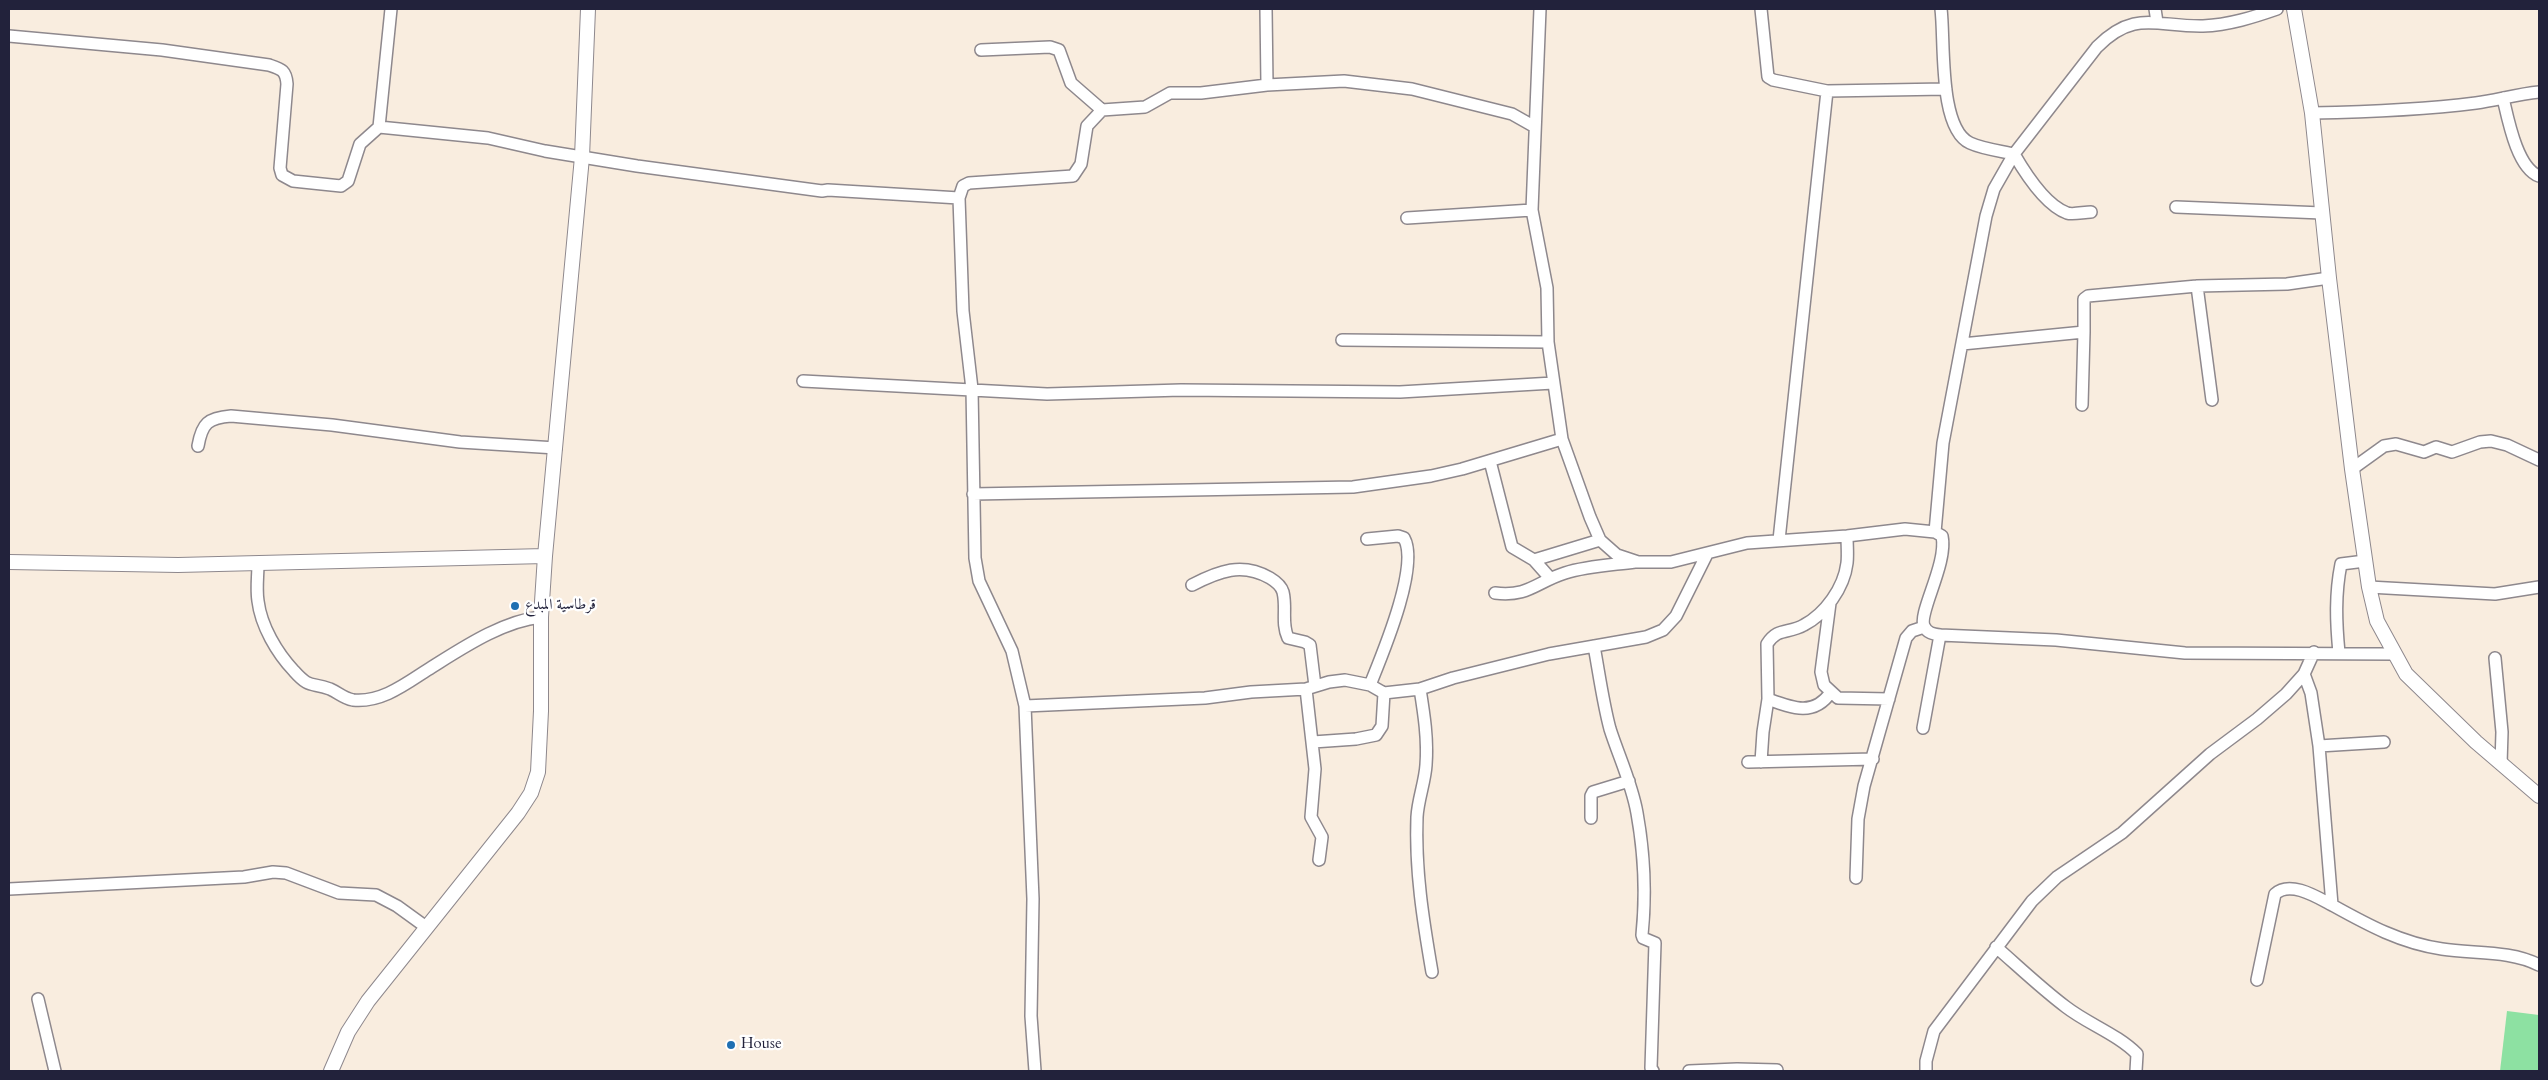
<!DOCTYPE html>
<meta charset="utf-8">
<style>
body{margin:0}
#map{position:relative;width:2548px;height:1080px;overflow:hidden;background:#f9eddf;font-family:Cardo,serif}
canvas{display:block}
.frame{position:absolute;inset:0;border:10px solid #22223b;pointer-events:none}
</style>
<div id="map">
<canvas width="2548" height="1080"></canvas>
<div class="frame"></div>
</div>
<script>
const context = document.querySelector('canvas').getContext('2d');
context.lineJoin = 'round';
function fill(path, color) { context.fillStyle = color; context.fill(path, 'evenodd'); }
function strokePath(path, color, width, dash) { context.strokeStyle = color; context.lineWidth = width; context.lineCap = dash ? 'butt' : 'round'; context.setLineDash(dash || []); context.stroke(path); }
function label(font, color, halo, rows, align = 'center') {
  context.font = font + ' Cardo,Amiri,serif'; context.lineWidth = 4.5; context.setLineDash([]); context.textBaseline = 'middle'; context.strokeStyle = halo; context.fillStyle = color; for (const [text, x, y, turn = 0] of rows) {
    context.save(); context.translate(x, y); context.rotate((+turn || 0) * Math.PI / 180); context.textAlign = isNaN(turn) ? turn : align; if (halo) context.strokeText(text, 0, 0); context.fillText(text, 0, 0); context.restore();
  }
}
fill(new Path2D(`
 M2507,1011L2539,1015V1071H2500Z`), '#8de1a2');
const minor = new Path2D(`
 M1266,9L1267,85
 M1540,9L1532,210L1547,288L1548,342L1562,439L1590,517L1600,540L1617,555L1638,562H1671L1747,543L1847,536L1905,529L1935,532L1942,536C1948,563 1918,613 1924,626C1927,633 1933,634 1940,635L2056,640L2185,653L2395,654
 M1761,9L1768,77L1773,80L1827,91L1946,89
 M1941,9C1945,40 1938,128 1970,143C1983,149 2001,151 2014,154L2097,47C2135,9 2156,27 2203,26C2229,25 2254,17 2277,9
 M2155,9L2157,22
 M9,36L162,50L269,65C281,69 286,70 287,84L280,168L282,175L293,181L341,186L348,181L360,144L379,127L488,138L545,151L637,166L822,191L828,190L959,198L963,186L969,183L1073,176L1081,164L1087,126L1102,110L1145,107L1170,93H1201L1267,85L1344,81L1412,89L1512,114L1535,127
 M981,50L1050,47L1059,50L1071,83L1102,110
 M2503,98C2508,119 2517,168 2539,176
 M2312,113C2367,112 2421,110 2476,103C2497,100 2518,94 2539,92
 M379,127L391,9
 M2014,154C2025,173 2045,205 2067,213C2073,215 2084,212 2091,212
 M959,198L963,311L972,389L975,558L979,581L1012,651L1025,706L1033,899L1031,1016L1035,1071
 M2176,207L2322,213
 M1407,218L1532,210
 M2197,286L2212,400
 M1342,340L1548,342
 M1962,344L2084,332V299L2088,296L2197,286L2287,284L2329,278
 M803,381L1047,394L1181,390L1400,392L1553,383
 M2082,405L2084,332
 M198,446C202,423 208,418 231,416L332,425L460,442L556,448
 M1490,461L1512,547L1534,560L1600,540
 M2352,469L2384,446L2396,444L2424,452L2436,447L2452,452L2480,442L2491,441L2507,445L2539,460
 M973,494L1353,487L1431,476L1462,469L1562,439
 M1935,532L1943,443L1986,216L1994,189L2014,154
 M1367,539L1398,536L1404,538C1420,566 1382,655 1370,685
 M1779,540L1827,91
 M1534,560L1550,578
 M258,563C258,576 256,589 258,601C261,626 277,653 294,671C310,689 311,682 330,689C339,693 343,698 353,700C383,703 408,682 432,667C464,647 503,621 541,617
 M1192,585C1219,571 1242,562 1270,578C1275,581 1281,585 1283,592C1287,608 1281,623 1288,638L1305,642L1310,645L1315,686
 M2369,587L2495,594L2539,587
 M1495,593C1529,597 1536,582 1565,573C1587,566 1612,565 1635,562
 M1830,603L1821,672L1824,685L1838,698L1889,699
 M1594,646C1599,673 1603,703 1610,729C1619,757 1632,784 1637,813C1644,852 1646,896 1642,935L1643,938L1655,943L1651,1068L1653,1071
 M2339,653C2336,622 2335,594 2341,564L2365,561
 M2495,658L2502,732L2501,764
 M2304,674L2311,693L2319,746L2332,905C2368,925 2401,943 2442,949C2473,954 2510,950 2539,965
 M1306,689L1315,769L1311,817L1322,837L1319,860
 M1420,689C1424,714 1428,739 1426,765C1425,782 1418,799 1417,817C1415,870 1423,920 1432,972
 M1768,699C1792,708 1814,717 1831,692
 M1025,706L1205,698L1251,692L1306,689L1329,682L1345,680L1370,685L1384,693L1420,689L1453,678L1549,654L1646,637L1663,630L1676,616L1707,554
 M1923,728L1940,635
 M1313,742L1356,739L1376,735L1382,726L1384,693
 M2319,746L2384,742
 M1748,762L1873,759
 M1761,762L1763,732L1768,699L1767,644C1778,627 1788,634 1804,625C1825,614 1844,588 1847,563C1848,555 1847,545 1847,536
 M1591,818V796L1593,792L1629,781
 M1856,878L1858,819L1864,786L1906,638L1912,631L1924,627
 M9,889L244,877L273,872L286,873L339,893L376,895L397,906L426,927
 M1996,947C2019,967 2042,989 2066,1007C2088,1024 2117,1034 2137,1054L2136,1071
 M2257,980L2275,894C2290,880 2317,897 2332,905
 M38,999L55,1071
 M1689,1071L1737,1069L1777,1070
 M1926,1071V1061L1934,1031L2032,901L2057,877L2122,833L2210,754L2257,719L2286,694L2304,674L2314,652`);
const tertiary = new Path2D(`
 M2294,9L2312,113L2329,278L2352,469L2369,587L2377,621L2406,674L2476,742L2539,796
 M9,562L178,565L545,556
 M331,1071L348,1032L368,1001L518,813L531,793L538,772L541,711V617L545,556L582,157L588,9`);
strokePath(minor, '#8e888d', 14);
strokePath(tertiary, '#8e888d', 16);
strokePath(minor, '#fff', 11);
strokePath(tertiary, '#fff', 14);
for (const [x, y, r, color] of [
 [515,606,5,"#1f6fb2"],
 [731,1045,5,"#1f6fb2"]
]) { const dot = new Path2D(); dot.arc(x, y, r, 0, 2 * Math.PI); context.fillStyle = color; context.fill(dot); strokePath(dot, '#fff', 2); }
label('15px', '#22223b', '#fff', [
 ["قرطاسية المبدع",525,606],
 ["House",741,1045]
], 'left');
</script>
